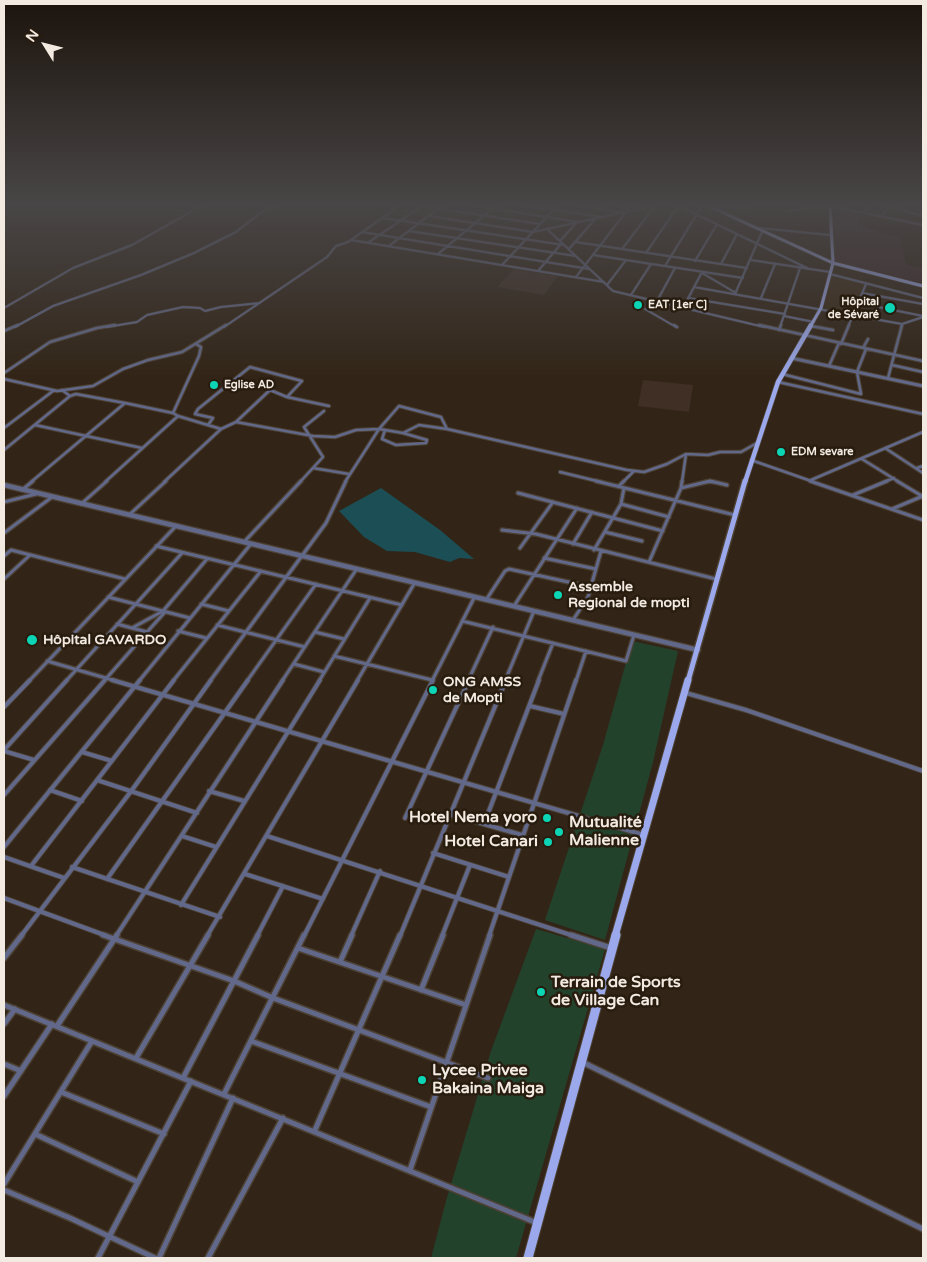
<!DOCTYPE html>
<meta charset="utf-8">
<style>
body{margin:0}
#map{position:relative;width:927px;height:1262px;overflow:hidden;background:#322517;font-family:"Varela Round",sans-serif}
canvas{display:block}
.frame{position:absolute;inset:0;border:5px solid #f3eae1;pointer-events:none}
.north{position:absolute;left:20px;top:20px;width:50px;height:50px;-webkit-text-stroke:4px #281c0e;paint-order:stroke;rotate:306deg;font-size:14px;font-weight:700;line-height:20px;text-align:center;color:#f3eae1}
.north::after{content:'';display:block;margin:auto;width:18px;height:22px;background:#f3eae1;clip-path:polygon(50% 0,100% 100%,50% 72%,0 100%)}
</style>
<div id="map">
<canvas width="927" height="1262"></canvas>
<div class="frame"></div>
<div class="north">N</div>
</div>
<script>
const context = document.querySelector('canvas').getContext('2d');
context.lineJoin = 'round';
function fill(path, color) { context.fillStyle = color; context.fill(path, 'evenodd'); }
function strokePath(path, color, width, dash) { context.strokeStyle = color; context.lineWidth = width; context.lineCap = dash ? 'butt' : 'round'; context.setLineDash(dash || []); context.stroke(path); }
function label(font, color, halo, rows, align = 'center') {
  context.font = font + ' "Varela Round",sans-serif'; context.lineWidth = 5; context.setLineDash([]); context.textBaseline = 'middle'; context.strokeStyle = halo; context.fillStyle = color; for (const [text, x, y, turn = 0] of rows) {
    context.save(); context.translate(x, y); context.rotate((+turn || 0) * Math.PI / 180); context.textAlign = isNaN(turn) ? turn : align; if (halo) context.strokeText(text, 0, 0); context.fillText(text, 0, 0); context.restore();
  }
}
fill(new Path2D(`
 M831,276L865,283L853,314L824,308Z`), '#3a2915');
fill(new Path2D(`
 M514,269L550,275L558,276L544,295L497,287Z
 M643,380L693,385L689,412L638,406Z`), '#3f2f25');
fill(new Path2D(`
 M833,208L858,213L860,226L900,238L906,264L923,268V283L835,262Z`), '#3d292b');
fill(new Path2D(`
 M632,641L678,651L653,762L605,940L545,920L603,745Z
 M536,929L605,949L516,1258H431L446,1201L491,1051Z`), '#23422c');
fill(new Path2D(`
 M381,488L440,530L474,559L459,558L450,562L415,552L387,551L364,537L339,511Z`), '#1b4f55');
const minorFar4 = new Path2D(`
 M407,204L540,224
 M464,204L578,222
 M518,204L601,217
 M571,204L625,213L576,277
 M615,204L630,211
 M675,204L809,269
 M881,204L923,216
 M706,205L743,208L747,207L748,204
 M786,211L830,206L923,225
 M864,212L872,204
 M429,216L533,232L662,204
 M881,216L893,204
 M383,218L564,245
 M759,228L830,235
 M547,229L613,291L764,327
 M409,231L576,256
 M362,232L589,269
 M351,240L604,282
 M560,241L576,223
 M369,242L425,204
 M576,242L747,268
 M389,246L444,204
 M569,249L595,219
 M622,249L655,206
 M646,253L678,206
 M438,254L498,204
 M593,255L743,278
 M751,260L830,272
 M695,261L717,224
 M721,264L737,234
 M502,265L559,204
 M665,266L703,204
 M538,271L560,245
 M702,273L736,293
 M830,274L923,298
 M607,285L626,260
 M694,287L902,324
 M862,293L923,304
 M735,294L762,232
 M631,295L651,264
 M688,298L785,314
 M761,298L775,264
 M657,301L675,268
 M858,303L923,316
 M4,308L73,268L132,245L205,204
 M683,308L702,272
 M645,309L676,327
 M784,316L814,322
 M811,326L814,327
 M15,327L53,306L141,275L194,253L236,232L263,211L279,204
 M107,327L137,322L147,315L183,307L200,308L205,311L221,307L260,303
 M224,327L327,257L336,246L348,242L402,204
 M780,327L800,268
 M848,327L866,284
 M901,327L902,324L923,317`);
const minorFar3 = new Path2D(`
 M674,325L677,327
 M759,325L923,361
 M811,326L833,330
 M779,330L781,325
 M4,331L18,325
 M841,344L849,325
 M863,348L868,339
 M892,365L923,372
 M829,366L839,343
 M4,373L50,342L97,328L115,325
 M782,374L861,394
 M888,378L902,325
 M4,379L57,391L93,386L123,369L148,360L182,352L226,325
 M778,382L923,414
 M861,394L857,372L866,349
 M70,396L76,394L125,403
 M173,413L199,356L201,347L196,344
 M237,421L270,390L287,397
 M35,425L142,448
 M208,425L213,418L195,414L198,409L250,367L302,381L287,397L329,406
 M4,428L53,391
 M221,429L236,422L313,436L335,437L356,430L379,429L403,433L419,425L447,429
 M385,430L382,439L396,445L426,443L427,440L403,433
 M885,448L923,473
 M4,450L70,396L62,390
 M862,459L899,482
 M751,460L814,482
 M313,468L349,474
 M917,468L923,466
 M560,472L601,482
 M811,480L923,432
 M31,482L125,403L173,413L178,416
 M105,482L178,416L221,429L164,482
 M300,482L323,457L304,427L324,411
 M345,482L379,429L399,406L441,417L447,429L627,470L644,472L667,464L686,454L708,455L720,452H741L757,443
 M623,482L634,471
 M682,482L686,454
 M706,482H714
 M884,482L894,478`);
const minorFar2 = new Path2D(`
 M596,481L735,515
 M810,481L923,520
 M897,481L922,496
 M619,486L624,481
 M681,488L682,481
 M22,490L33,481
 M518,493L663,531
 M853,495L887,481
 M4,502L36,494
 M81,504L107,481
 M621,504L669,517
 M892,509L923,496
 M129,515L166,481
 M502,530L536,534L716,579
 M605,532L642,541
 M4,533L52,497
 M244,542L301,481
 M573,544L592,512
 M156,546L402,605
 M520,548L553,502
 M594,550L621,504L624,488
 M4,556L11,550L125,579
 M544,558L596,569
 M649,562L681,488L710,481L727,485
 M4,579L30,555
 M108,597L190,618
 M486,600L505,571L509,569L591,587
 M201,604L229,611
 M514,606L577,508
 M573,620L588,597L601,551
 M462,621L626,661L634,635
 M117,624L132,628
 M217,625L305,647
 M178,631L206,638
 M147,632L165,612
 M315,632L344,639
 M334,656L432,680
 M47,661L116,681
 M294,664L324,672
 M29,681L175,527
 M66,681L182,553
 M104,681L147,632L132,628L163,611L207,559
 M139,681L250,545
 M173,681L261,571
 M210,681L326,523L346,481
 M247,681L316,584
 M282,681L356,570
 M319,681L370,598
 M357,681L414,584
 M432,681L474,598
 M468,681L493,627
 M505,681L534,611
 M538,681L553,643
 M576,681L586,651`);
const minorFar1 = new Path2D(`
 M112,680L644,835
 M686,693L746,710L923,771
 M530,706L564,714
 M4,707L30,680
 M4,750L67,680
 M4,751L34,760
 M82,752L112,761
 M97,780L197,813
 M50,790L82,801
 M209,791L244,801
 M4,795L105,680
 M449,814L522,835
 M405,818L469,680
 M484,824L539,680
 M182,836L216,847
 M267,836L574,936
 M4,847L140,680
 M433,853L509,877
 M4,857L64,878
 M31,866L174,680
 M72,867L220,917
 M245,874L323,899
 M107,879L248,680
 M4,898L107,936
 M181,905L320,680
 M21,936L132,790L211,680
 M116,936L283,680
 M207,936L358,680
 M257,936L283,886
 M304,936L433,680
 M351,936L380,871
 M400,936L506,680
 M442,936L470,865
 M489,936L576,680`);
const minor = new Path2D(`
 M103,935L234,981L273,998L488,1078
 M571,935L611,948
 M298,948L466,1005
 M4,958L22,935
 M340,962L352,935
 M421,990L443,935
 M4,1005L537,1223
 M4,1024L15,1009
 M57,1026L117,935
 M251,1041L431,1107
 M136,1058L208,935
 M582,1062L923,1229
 M4,1064L21,1071
 M183,1078L258,935
 M61,1092L164,1134
 M224,1094L304,935
 M4,1096L52,1024
 M315,1130L400,935
 M35,1134L138,1182
 M410,1170L490,935
 M4,1184L92,1041
 M4,1190L70,1218L155,1258
 M98,1258L191,1081
 M159,1258L233,1098
 M208,1258L283,1118`);
const tertiaryFar1 = new Path2D(`
 M791,358L923,386`);
const tertiary = new Path2D(`
 M4,485L698,650`);
const primaryFar4 = new Path2D(`
 M704,204L833,263L923,286
 M810,327L821,308L833,263L830,204`);
const primaryFar3 = new Path2D(`
 M745,482L778,382L811,325`);
const primaryFar2 = new Path2D(`
 M688,681L745,481`);
const primaryFar1 = new Path2D(`
 M615,936L688,680`);
const primary = new Path2D(`
 M528,1258L616,935`);
strokePath(minorFar4, '#4d4133', 3);
strokePath(minorFar3, '#4d4133', 4.5);
strokePath(minorFar2, '#4d4133', 5.5);
strokePath(minorFar1, '#4d4133', 6);
strokePath(minor, '#4d4133', 8);
strokePath(tertiaryFar1, '#4d4133', 5);
strokePath(tertiary, '#4d4133', 7);
strokePath(primaryFar4, '#4d4133', 4.5);
strokePath(primaryFar3, '#4d4133', 6);
strokePath(primaryFar2, '#4d4133', 8);
strokePath(primaryFar1, '#4d4133', 9);
strokePath(primary, '#4d4133', 11);
strokePath(minorFar4, '#616889', 2);
strokePath(minorFar3, '#616889', 2.5);
strokePath(minorFar2, '#616889', 3);
strokePath(minorFar1, '#616889', 4);
strokePath(minor, '#616889', 5);
strokePath(tertiaryFar1, '#616889', 3);
strokePath(tertiary, '#616889', 4.5);
strokePath(primaryFar4, '#9ba8eb', 3);
strokePath(primaryFar3, '#9ba8eb', 4.5);
strokePath(primaryFar2, '#9ba8eb', 5);
strokePath(primaryFar1, '#9ba8eb', 7);
strokePath(primary, '#9ba8eb', 9);
const sky = context.createLinearGradient(0, 0, 0, 381);
sky.addColorStop(0, '#1c140d');
sky.addColorStop(0.54, '#494647');
sky.addColorStop(1, '#49464700');
context.fillStyle = sky;
context.fillRect(0, 0, 927, 381);
for (const [x, y, r, color] of [
 [638,305,5,"#0cd5b5"],
 [890,308,6,"#0cd5b5"],
 [214,385,5,"#0cd5b5"],
 [781,452,5,"#0cd5b5"],
 [558,595,5,"#0cd5b5"],
 [32,640,6,"#0cd5b5"],
 [433,690,5,"#0cd5b5"],
 [547,818,5,"#0cd5b5"],
 [559,832,5,"#0cd5b5"],
 [548,842,5,"#0cd5b5"],
 [541,992,5,"#0cd5b5"],
 [422,1080,5,"#0cd5b5"]
]) { const dot = new Path2D(); dot.arc(x, y, r, 0, 2 * Math.PI); context.fillStyle = color; context.fill(dot); strokePath(dot, '#281c0e', 2); }
label('bold 11px', '#f3eae1', '#281c0e', [
 ["Hôpital",879,302,"right"],
 ["de Sévaré",879,315,"right"],
 ["EAT [1er C]",648,305],
 ["Eglise AD",224,385],
 ["EDM sevare",791,452]
], 'left');
label('bold 14px', '#f3eae1', '#281c0e', [
 ["Assemble",568,587],
 ["Regional de mopti",568,603],
 ["Hôpital GAVARDO",43,640],
 ["ONG AMSS",443,682],
 ["de Mopti",443,698]
], 'left');
label('bold 16px', '#f3eae1', '#281c0e', [
 ["Hotel Nema yoro",537,818,"right"],
 ["Mutualité",569,823],
 ["Malienne",569,841],
 ["Hotel Canari",538,842,"right"],
 ["Terrain de Sports",551,983],
 ["de Village Can",551,1001],
 ["Lycee Privee",432,1071],
 ["Bakaina Maiga",432,1089]
], 'left');
</script>
